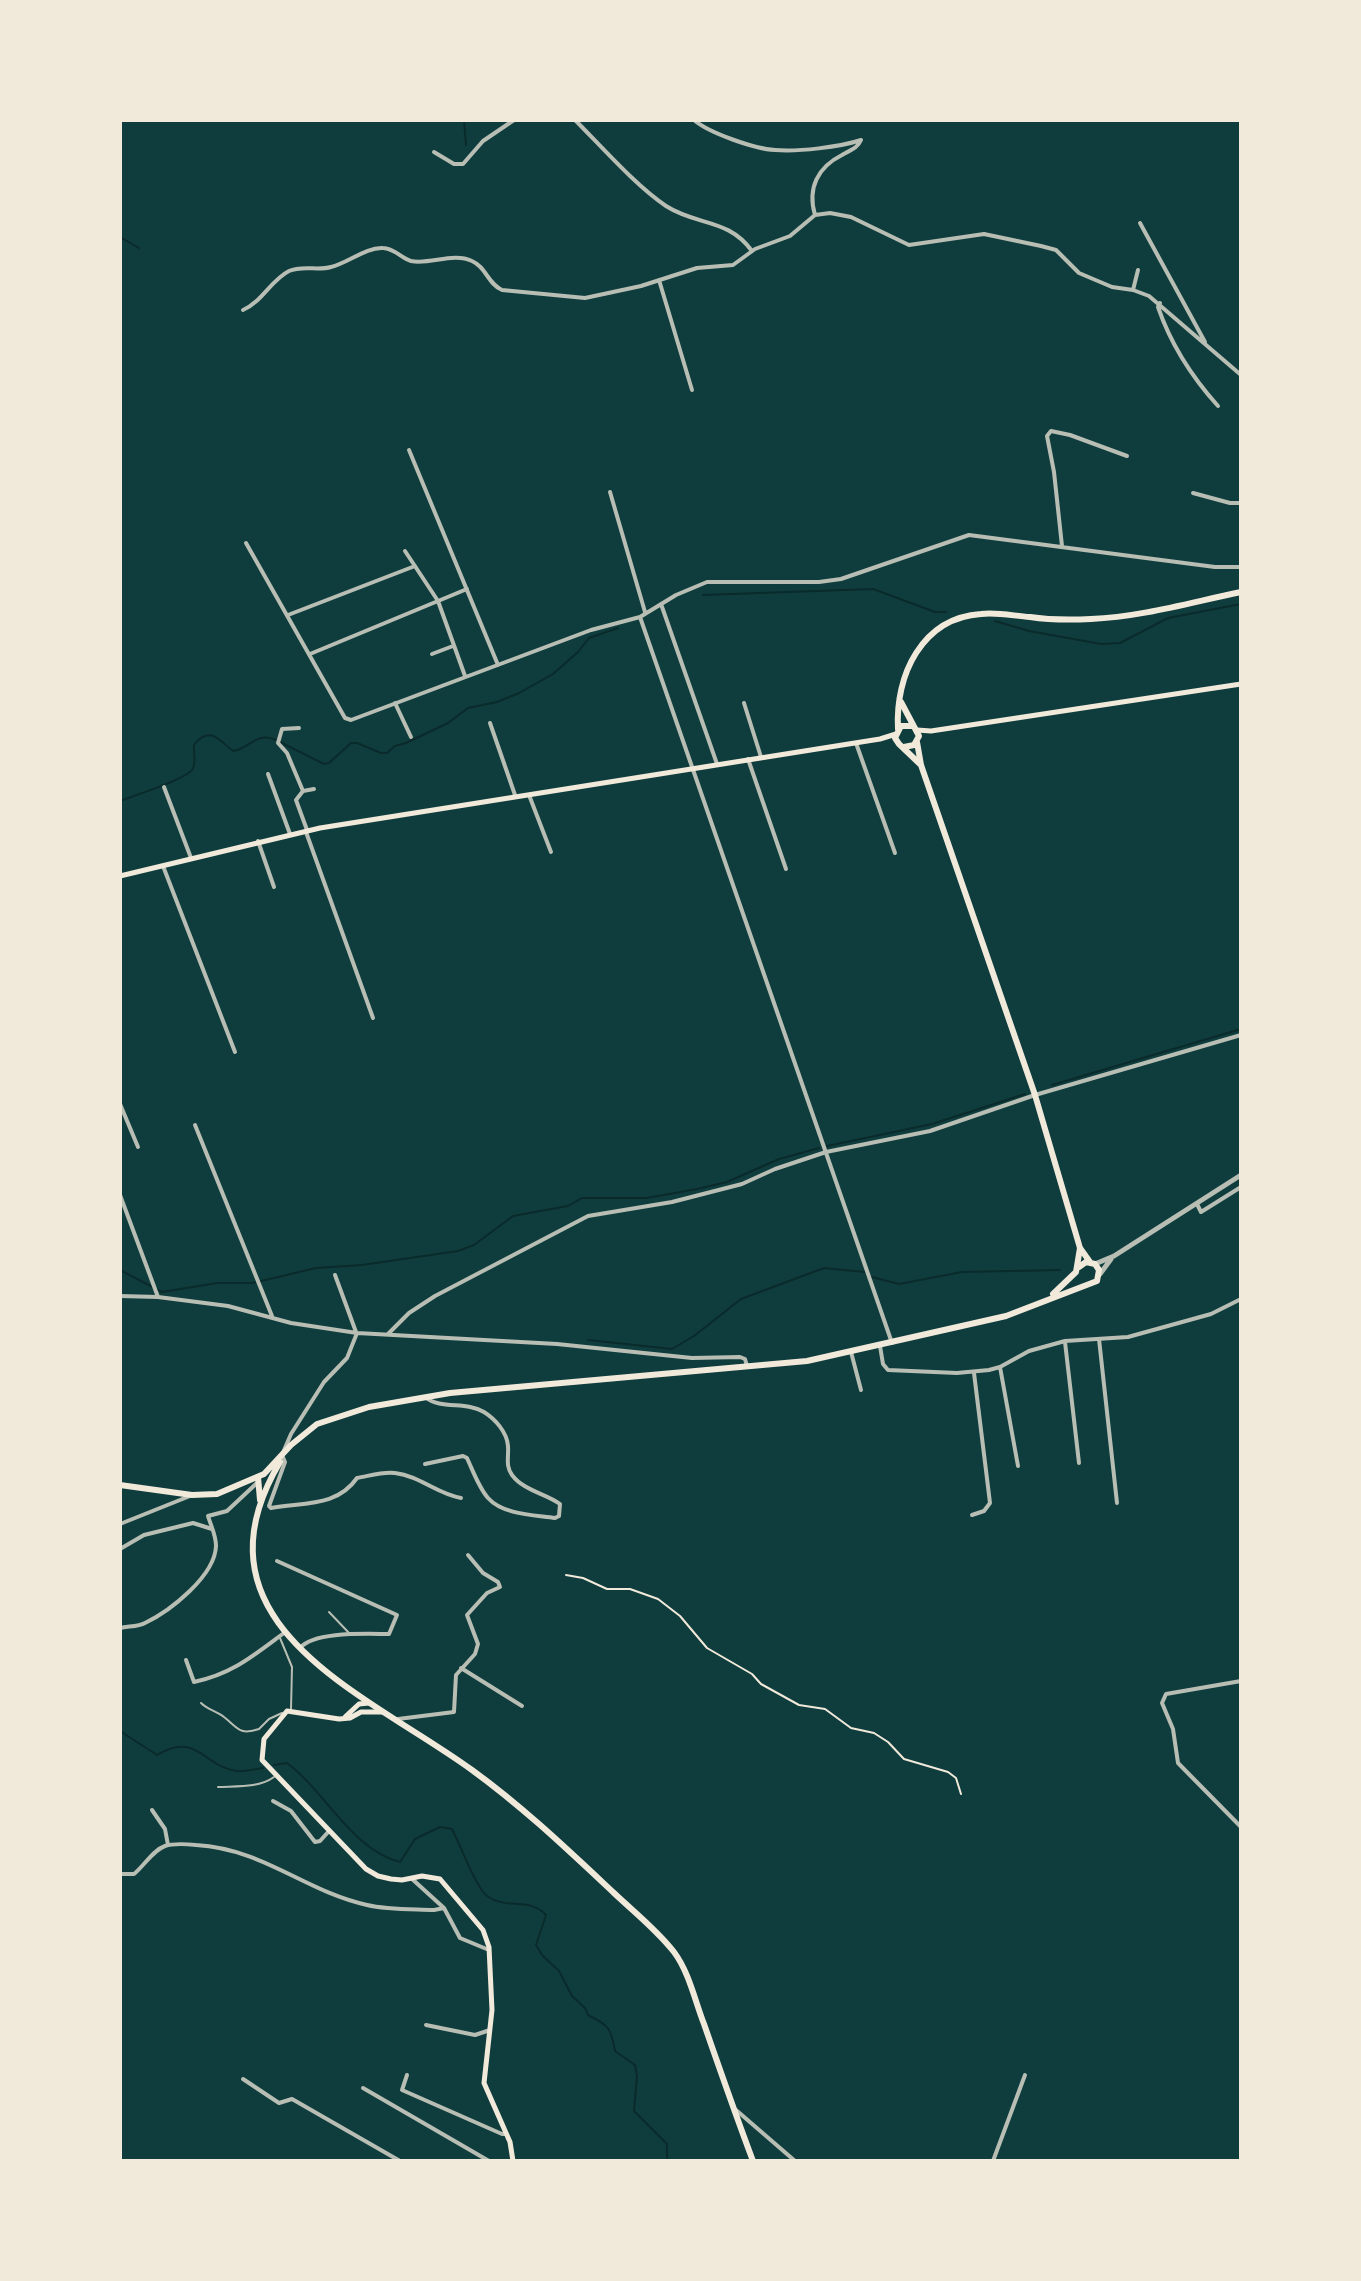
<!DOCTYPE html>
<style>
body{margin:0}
#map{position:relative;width:1361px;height:2281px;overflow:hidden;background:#0f3d3e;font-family:"Fira Sans Condensed",sans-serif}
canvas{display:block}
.frame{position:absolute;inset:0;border:122px solid #f1e9da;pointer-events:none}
</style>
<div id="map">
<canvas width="1361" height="2281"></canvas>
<div class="frame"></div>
</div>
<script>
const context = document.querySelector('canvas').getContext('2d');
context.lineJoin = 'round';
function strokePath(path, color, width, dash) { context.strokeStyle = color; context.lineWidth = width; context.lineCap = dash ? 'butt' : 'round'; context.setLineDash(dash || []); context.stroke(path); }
strokePath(new Path2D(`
 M464,120L466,145
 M120,237L139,248
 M703,595L873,589L935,612H946
 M995,621L1029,631L1101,644L1120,643L1168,618L1241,604
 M280,742L324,764L329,763L351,743H357L381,753H387L395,746L406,743L448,723L468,708L497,702L519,693L553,674L578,652L589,638L618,628
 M120,801C135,795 184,780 192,770C197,764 193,752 194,745C210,724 221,742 233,751C251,748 256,731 276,740
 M1052,1085L1241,1029
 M827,1146L932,1124L1025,1094
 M120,1270L162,1292L217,1283H253L316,1268L362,1265L458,1251L474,1245L513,1216L568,1206L582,1198H647L697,1189L727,1182L779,1159L819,1148
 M872,1277L899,1284L962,1272L1060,1270
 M588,1340L672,1349L694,1336L741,1299L824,1268L865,1272
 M120,1731L157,1755C197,1731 203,1766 236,1771C244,1772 255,1769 263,1768
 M274,1765L287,1763C326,1792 351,1849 400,1862L415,1839L440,1827L452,1829C460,1844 476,1888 487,1896C506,1910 530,1897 546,1915L536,1945L542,1955L559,1971L572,1996L585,2008L588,2015C608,2025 611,2027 615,2051L635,2065L637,2076L634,2111L667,2144V2161`), '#0a2a2b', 2);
strokePath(new Path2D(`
 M566,1575L583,1578L607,1589H630L658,1599L680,1616L707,1648L752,1674L761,1684L799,1705L825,1709L851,1728L874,1733L888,1742L904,1759L948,1772L956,1778L961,1794`), '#f1e9da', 2);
strokePath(new Path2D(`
 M329,1612L350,1634
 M280,1638L292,1667L291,1709
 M201,1703C208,1710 217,1711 224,1717C237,1727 239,1736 259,1729L269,1719L282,1713
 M218,1787C237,1786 259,1788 274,1777`), '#b8beb3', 2);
strokePath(new Path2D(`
 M575,120C601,146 636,186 666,206C697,226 728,218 752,251
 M694,120C709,133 755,149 775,150C798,152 840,147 861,140
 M434,152L454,164H463L483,141L514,120
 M815,215C807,188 818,167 842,155C850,150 857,149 861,140
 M1140,223L1205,342
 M659,280L692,390
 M1133,290L1138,270
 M1160,303L1158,307C1171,345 1191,376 1218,406
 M243,310C262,302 271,280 289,271C302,265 318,271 331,267C348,263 366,247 383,248C394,248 401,258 411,261C430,265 453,252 472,261C486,267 488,284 502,290L585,298L641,286L697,268L733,265L755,249L790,236L815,215L830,213L851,217L909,245L984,234L1041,246L1056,250L1079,273L1112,287L1133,290L1149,296L1241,375
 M409,450L498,665
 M610,492L645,612
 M1193,493L1230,503H1241
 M246,543L345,718L351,720L591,630L640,617L676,595L707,582H819L841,579L969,535L1215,567H1241
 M1062,546L1054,472L1047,436L1051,431L1070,435L1127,456
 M405,551L438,601L465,676
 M661,604L717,764
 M288,615L415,566
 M640,617L892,1343
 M310,654L467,589
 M432,654L453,646
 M395,703L411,737
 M744,703L761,757
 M490,723L515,795
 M299,728L282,729L278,743L287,753L303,791
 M856,743L895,853
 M748,759L786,869
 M268,774L290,834
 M164,787L191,858
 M529,795L551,852
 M307,830L296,800L303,791L314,789
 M306,832L373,1018
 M258,841L274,887
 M163,866L235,1052
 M120,1104L138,1147
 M195,1125L272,1316
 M120,1195L158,1297
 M1197,1204L1201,1212L1241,1187
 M335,1275L356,1332
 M120,1296L158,1297L228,1306L291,1323L357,1333L557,1344L692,1358L740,1357L745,1359L747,1366
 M357,1333L347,1358L324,1382L291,1434L282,1455L285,1462L269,1506L271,1508C304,1502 337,1507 357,1478C369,1476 384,1471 395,1473C420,1476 437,1494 461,1498
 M388,1334L409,1313L435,1296L588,1216L672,1202L742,1184L775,1169L826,1152L930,1131L1035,1095L1241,1035
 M1099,1339L1117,1503
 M1065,1342L1079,1463
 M880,1346L883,1364L888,1370L957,1373L989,1370L1000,1367L1029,1351L1065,1341L1128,1337L1211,1314L1241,1299
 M851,1352L861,1390
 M1000,1367L1018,1466
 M425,1397C441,1410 466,1401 484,1412C495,1419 507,1432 508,1446C509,1457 505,1465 512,1475C524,1491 545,1493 560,1504L559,1516L555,1518C535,1515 503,1515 488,1498C479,1488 473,1471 467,1458L463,1456L425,1464
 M972,1515L984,1511L990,1503L974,1373
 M120,1524L190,1496
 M120,1549L144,1535L193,1523L212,1529
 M277,1561L397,1615L389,1634C367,1634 314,1631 300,1648
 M120,1628C128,1626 138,1627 145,1623C170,1611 215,1576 216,1546C216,1535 211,1526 208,1516L227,1511L258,1482
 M186,1660L194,1682C232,1674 253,1656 284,1633
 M461,1668L522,1706
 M1241,1681L1166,1694L1162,1703L1173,1729L1178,1763L1241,1827
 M398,1719L454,1712L456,1675L475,1654L478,1644L467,1615L487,1593L500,1587L498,1582L483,1573L468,1555
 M273,1801L291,1811L315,1842L320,1841L329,1831
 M152,1810L165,1829L168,1845
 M120,1874H134C144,1866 153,1850 165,1846C174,1843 186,1844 196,1845C264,1849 304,1891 367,1905C388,1910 413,1909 434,1910L444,1908L460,1938L489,1950
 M411,1878L444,1908
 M426,2025L475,2035L490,2030
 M407,2075L402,2090L502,2134H506
 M243,2079L279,2103L292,2099L400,2161
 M363,2088L489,2161
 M736,2110L795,2161
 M993,2161L1025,2075`), '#b8beb3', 4);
strokePath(new Path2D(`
 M1095,1264L1114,1256L1241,1175
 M1100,1274L1111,1259`), '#b8beb3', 5);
strokePath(new Path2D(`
 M917,730L931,731L1241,684
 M120,876L320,828L880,739L896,734
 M382,1712H361L350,1718L339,1719L287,1711L264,1739L262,1760L366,1869L378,1876L391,1879L402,1880L422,1876L440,1879L483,1930L489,1947L492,2010L484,2083L510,2142L513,2161
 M345,1717L359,1704L369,1703`), '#f1e9da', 5);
strokePath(new Path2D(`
 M901,702L919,736L914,745L904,747
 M913,726H901L895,738L899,744L921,765
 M898,729C895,675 922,618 981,614C997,612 1014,616 1030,617C1050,620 1070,620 1091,619C1141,617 1192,602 1241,592
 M917,742L921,765L1035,1095L1080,1248L1090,1262
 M1053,1294L1076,1272L1080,1248
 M280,1462C183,1625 368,1694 472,1770C523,1807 568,1850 614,1893C634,1912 657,1930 674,1952C689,1972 695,2001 704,2024C720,2070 736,2116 753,2161
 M258,1477L260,1500
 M120,1485L192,1495L217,1494L264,1474L291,1445L317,1424L369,1407L450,1393L807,1361L1006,1316L1097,1281L1099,1270L1095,1264L1086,1262L1079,1267`), '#f1e9da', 6);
</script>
